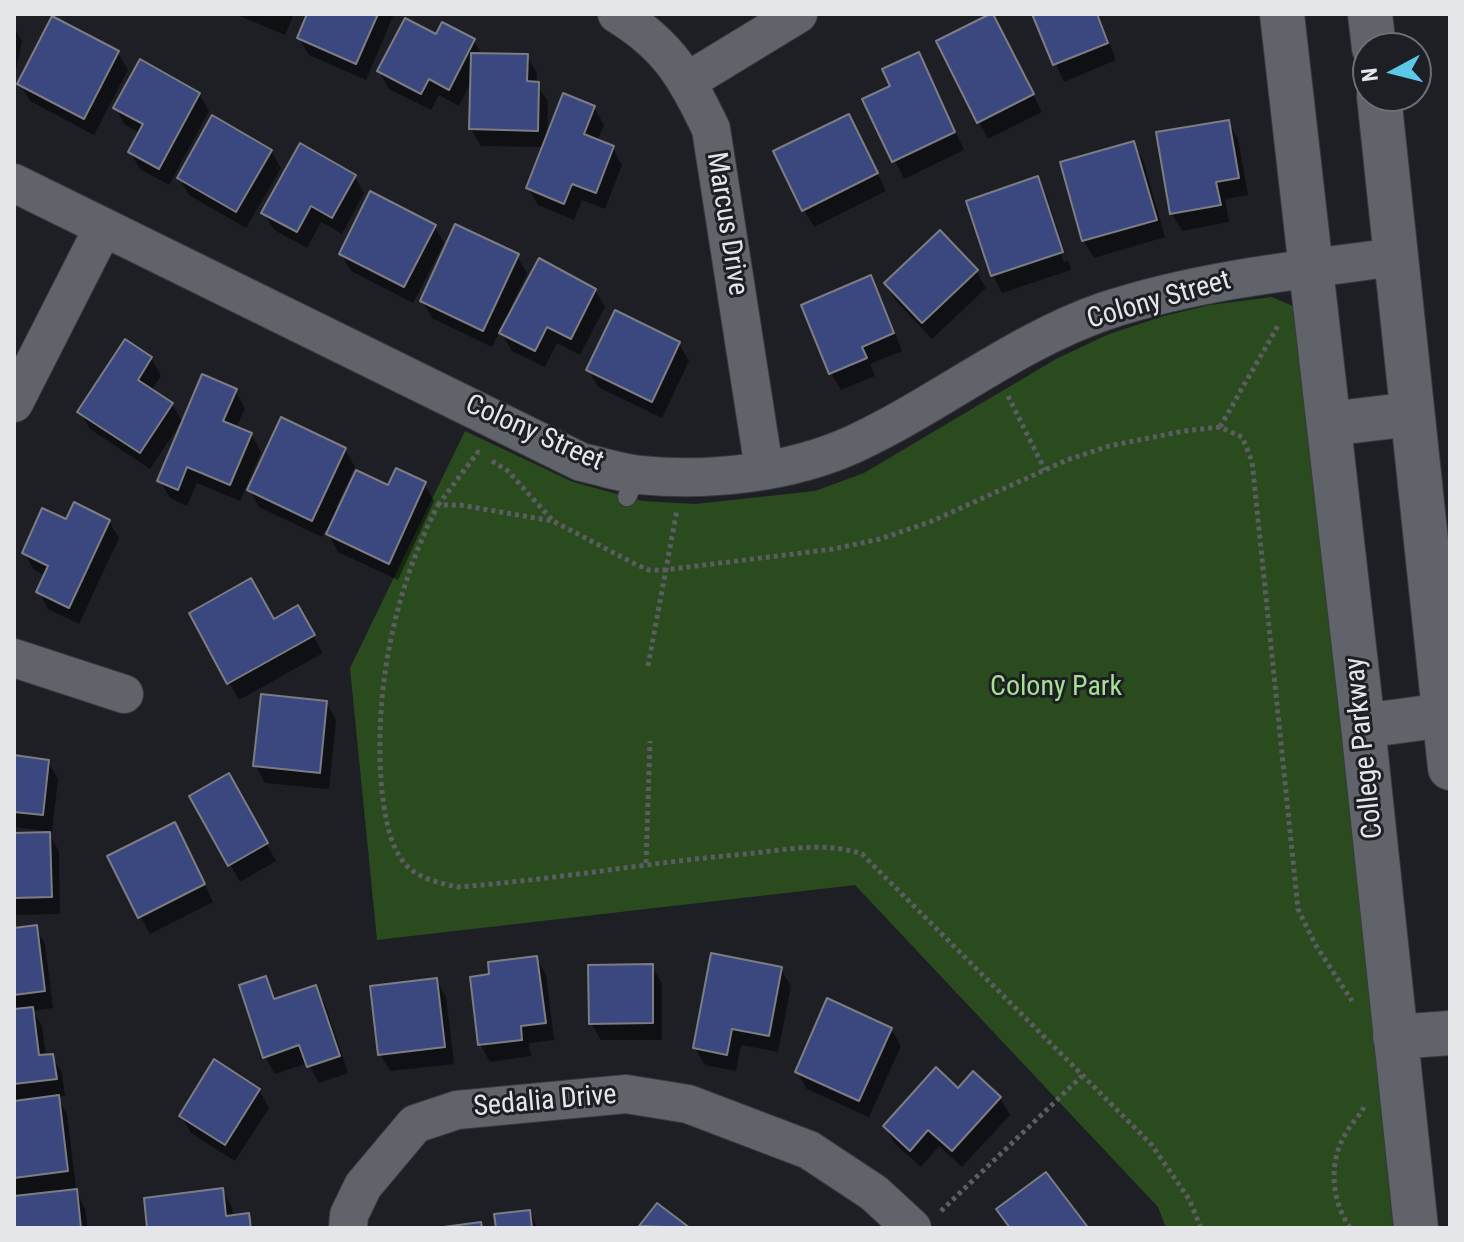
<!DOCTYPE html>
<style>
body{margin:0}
#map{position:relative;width:1464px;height:1242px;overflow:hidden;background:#1d1f24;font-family:"Roboto Condensed",sans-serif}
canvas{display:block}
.frame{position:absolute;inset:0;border:16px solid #e5e6ea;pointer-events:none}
.north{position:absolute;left:1352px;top:32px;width:80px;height:80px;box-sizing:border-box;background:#1d1f24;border:2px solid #6d6f73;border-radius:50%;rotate:263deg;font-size:22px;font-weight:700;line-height:32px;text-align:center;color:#e5e6ea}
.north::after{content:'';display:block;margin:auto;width:28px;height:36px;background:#5dc7e8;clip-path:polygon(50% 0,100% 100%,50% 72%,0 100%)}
</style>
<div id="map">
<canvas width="1464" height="1242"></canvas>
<div class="frame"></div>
<div class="north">N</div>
</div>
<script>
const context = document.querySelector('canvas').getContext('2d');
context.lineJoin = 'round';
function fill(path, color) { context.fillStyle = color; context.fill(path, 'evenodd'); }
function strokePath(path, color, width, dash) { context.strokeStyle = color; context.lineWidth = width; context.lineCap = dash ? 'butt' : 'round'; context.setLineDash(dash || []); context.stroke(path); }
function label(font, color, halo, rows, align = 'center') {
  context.font = font + ' "Roboto Condensed",sans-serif'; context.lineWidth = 6; context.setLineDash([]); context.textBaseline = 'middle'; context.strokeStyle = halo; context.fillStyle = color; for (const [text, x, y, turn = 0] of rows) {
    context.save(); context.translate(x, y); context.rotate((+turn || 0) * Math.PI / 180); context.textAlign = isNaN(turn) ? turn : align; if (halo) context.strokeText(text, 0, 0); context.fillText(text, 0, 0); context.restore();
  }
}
fill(new Path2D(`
 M1272,297L1295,307L1302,325L1393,1228H1166L1158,1207L855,885L377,940L350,668L465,431L573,482L643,501L695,504L815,491L864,473L1056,359L1109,334L1164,316L1210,305Z`), '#2a4b1d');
fill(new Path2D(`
 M235,14H294L285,35Z
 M309,14H394L366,80L309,55L299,38Z
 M1034,14H1098L1116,60L1064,82Z
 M443,25L474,41L482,55L527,56L537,73L536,84L548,101L547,138L594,107L604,125L597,141L613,148L622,165L605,209L582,200L574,220L538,205L528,188L544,147L481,146L471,129L472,80L459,106L439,95L431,110L389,89L379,71L437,37Z
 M14,27L22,41L14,81Z
 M1001,32L1042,112L988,139L979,122Z
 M118,53L128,70L94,135L30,101L20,84Z
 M928,72L964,150L904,179L865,100Z
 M199,94L209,111L169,185L140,169L130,152L141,133L125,125L116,108Z
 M1228,122L1238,139L1248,195L1225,199L1229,222L1182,231L1172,214L1158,134Z
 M858,133L886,191L814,227L804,210Z
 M1133,143L1143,160L1165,237L1094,258L1084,241L1062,163Z
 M271,151L281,168L246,228L189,195L179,178Z
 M354,176L364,193L342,234L321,222L307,248L274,230L264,213Z
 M1037,179L1047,196L1071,270L1002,293L993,275ZM1042,195H1046L1068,261L1064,262Z
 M434,226L444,243L413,303L351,271L341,254Z
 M517,256L527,273L510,309L513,311L595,290L605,307L580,355L557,343L545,367L512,351L500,331L492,347L432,318L422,301Z
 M976,271L986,288L932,339L896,301L886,284Z
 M870,278L880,295L902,351L870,364L875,376L841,390L831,373Z
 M679,344L689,361L662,418L598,387L588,369Z
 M151,358L161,376L151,391L172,404L182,421L150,469L90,429L80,412Z
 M235,390L245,408L236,428L251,434L261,452L240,501L197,483L187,506L170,498L160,481Z
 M345,450L355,467L336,507L340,509L389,488L424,484L434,501L398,580L338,552L326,530L322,537L259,507L249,490Z
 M67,521H109L119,538L79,624L48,609L39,592L46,576L34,570L24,553Z
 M297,608L323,653L239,700L191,614L273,622Z
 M326,702L336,720L329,789L265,783L256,766Z
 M14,757L48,761L58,779L52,832L14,827Z
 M228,776L276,861L240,882L192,796Z
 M49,834L59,851L60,914L14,915V835Z
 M184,842L213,902L150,934L109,857Z
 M35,927L45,944L53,1008L33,1011L42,1026L46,1057L52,1056L62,1073L65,1096L57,1097L67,1114L76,1188H74L85,1208L88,1228H14V930Z
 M536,958L546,975L554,1040L529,1043L531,1056L490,1062L480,1044L491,976Z
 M652,966L662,983V1040H601L591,1023Z
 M781,969L791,986L778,1052L741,1045L736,1071L705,1065L695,1048Z
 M265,978L277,1000L315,987L325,1004L348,1073L319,1083L308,1063L275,1074L265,1057Z
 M436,980L446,997L454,1064L390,1071L380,1054Z
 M891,1029L901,1046L869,1117L807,1089L797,1072Z
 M259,1090L269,1108L235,1161L191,1133L181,1116Z
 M958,1090L1000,1098L1010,1115L962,1167L939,1146L921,1167L895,1144L885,1127Z
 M222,1190L232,1207L233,1217L248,1216L255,1228H149Z
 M657,1206L686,1228H642Z
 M529,1212L538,1228H498Z`), '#0007');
const building = new Path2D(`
 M307,14H378L356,64L297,38Z
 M990,14H993L1034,94L977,123L936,41Z
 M1032,14H1097L1108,43L1053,65Z
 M52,16L119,51L84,119L17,84Z
 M405,18L436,34L442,22L475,39L449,90L429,79L421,94L377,71Z
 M919,52L955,132L892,162L862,99L890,86L882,69Z
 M471,53L528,54L527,81L539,82L538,131L469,129Z
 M140,59L200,93L159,169L128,152L143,124L113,108Z
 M563,93L595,106L584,134L614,146L596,193L572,184L564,204L526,188Z
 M849,114L878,173L802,211L773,151Z
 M212,115L272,150L236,212L177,178Z
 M1229,120L1239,178L1216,182L1221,205L1170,214L1156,132Z
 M1134,141L1157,220L1082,241L1060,162Z
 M300,143L356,175L332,218L311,206L297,232L261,213Z
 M1038,176L1063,252L991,276L966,201Z
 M370,191L436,225L404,287L339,254Z
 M455,224L519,254L483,331L420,301Z
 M940,230L978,270L922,323L884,283Z
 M539,258L596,289L571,339L547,327L535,351L499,333Z
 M871,275L894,333L862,347L867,358L829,374L801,305Z
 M615,310L680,342L652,402L586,370Z
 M125,339L152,357L138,380L173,403L140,453L77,412Z
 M202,374L237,389L223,421L252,433L230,485L187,467L178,490L157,481Z
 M281,417L346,448L312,521L247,490Z
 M396,468L426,482L389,564L326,534L356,470L388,485Z
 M74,502L110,520L69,608L36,592L48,566L22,553L42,508L66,519Z
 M251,578L274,619L298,605L315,635L227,684L189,613Z
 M261,694L327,701L320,773L253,766Z
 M14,755L49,760L43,815L14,812Z
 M229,773L268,843L228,866L189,796Z
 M175,822L205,884L138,918L107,856Z
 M50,832L52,897L14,898V833Z
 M37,925L45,991L14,995V928Z
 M711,953L782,967L769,1036L732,1029L727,1055L693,1048Z
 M537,956L546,1023L521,1026L522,1040L478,1045L470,977L489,974L488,962Z
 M653,964V1023L589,1024L588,965Z
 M266,976L274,999L316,985L340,1056L307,1067L299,1045L263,1058L239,985Z
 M437,978L445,1047L378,1055L370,986Z
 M827,998L892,1028L859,1101L795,1072Z
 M33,1007L39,1055L53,1054L57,1079L14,1084V1009Z
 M214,1059L260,1089L225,1145L179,1116Z
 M936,1067L958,1088L973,1071L1001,1097L952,1151L928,1130L910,1151L883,1126Z
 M59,1095L68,1171L14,1178V1101Z
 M1046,1172L1087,1226L1085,1228H1010L996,1209Z
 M223,1188L226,1216L249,1213L251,1228H147L144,1198Z
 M77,1189L81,1228H14V1196Z
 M657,1203L690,1228L639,1226Z
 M530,1210L532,1228H496L494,1214Z
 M481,1222L482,1228H436Z`);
fill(building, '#3b4880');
strokePath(building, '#7b7d83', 2);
const service = new Path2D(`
 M627,497L637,475`);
const minor = new Path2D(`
 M617,14C668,45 686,76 711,129L764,469
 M688,81L798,14
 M14,183L581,462C600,466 621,473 640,475C709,482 790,473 854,444C940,404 1015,342 1105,311C1199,280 1298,270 1396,257
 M14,403L103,228
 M14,658L124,694
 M348,1228L349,1215L363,1186L415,1124L457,1110L626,1094L688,1104L809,1150L874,1193L912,1228`);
const secondary = new Path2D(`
 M1282,14L1363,726L1416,1228
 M1370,14L1374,48
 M1379,96L1450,768
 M1329,424L1412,414
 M1363,726L1444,715
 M1395,1037L1450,1033`);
strokePath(service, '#383a3e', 20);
strokePath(minor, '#383a3e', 40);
strokePath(secondary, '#383a3e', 46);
strokePath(new Path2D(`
 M1008,396L1045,470
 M1220,427L1279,324
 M492,461L508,471L553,521
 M438,505L478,452L480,453
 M648,666L677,510
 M646,863L650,741
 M941,1211L1082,1076
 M1201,1228L1189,1199L1151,1144L862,854C826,841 784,850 746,854C650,862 554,880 457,887C440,883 420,879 407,866C389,847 385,816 382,791C373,695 393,592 438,505H460L553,521L637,565L649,570H665L833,549L880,539L930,522L1067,460L1109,446L1184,431L1220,427L1242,437L1252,461L1298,909L1315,944L1352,1001
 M1350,1228C1331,1199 1328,1163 1346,1133C1351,1123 1360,1116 1364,1107`), '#5c5d62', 5, [4, 4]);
strokePath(service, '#61636a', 18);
strokePath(minor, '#61636a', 38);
strokePath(secondary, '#61636a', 44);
label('28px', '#e5e6ea', '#1d1f24', [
 ["Marcus Drive",726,224,81],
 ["Colony Street",1159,301,-16],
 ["Colony Street",534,434,24],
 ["College Parkway",1365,748,-96],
 ["Sedalia Drive",545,1102,-5]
]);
label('28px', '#a5e190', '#1d1f24', [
 ["Colony Park",1056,688]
]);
</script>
